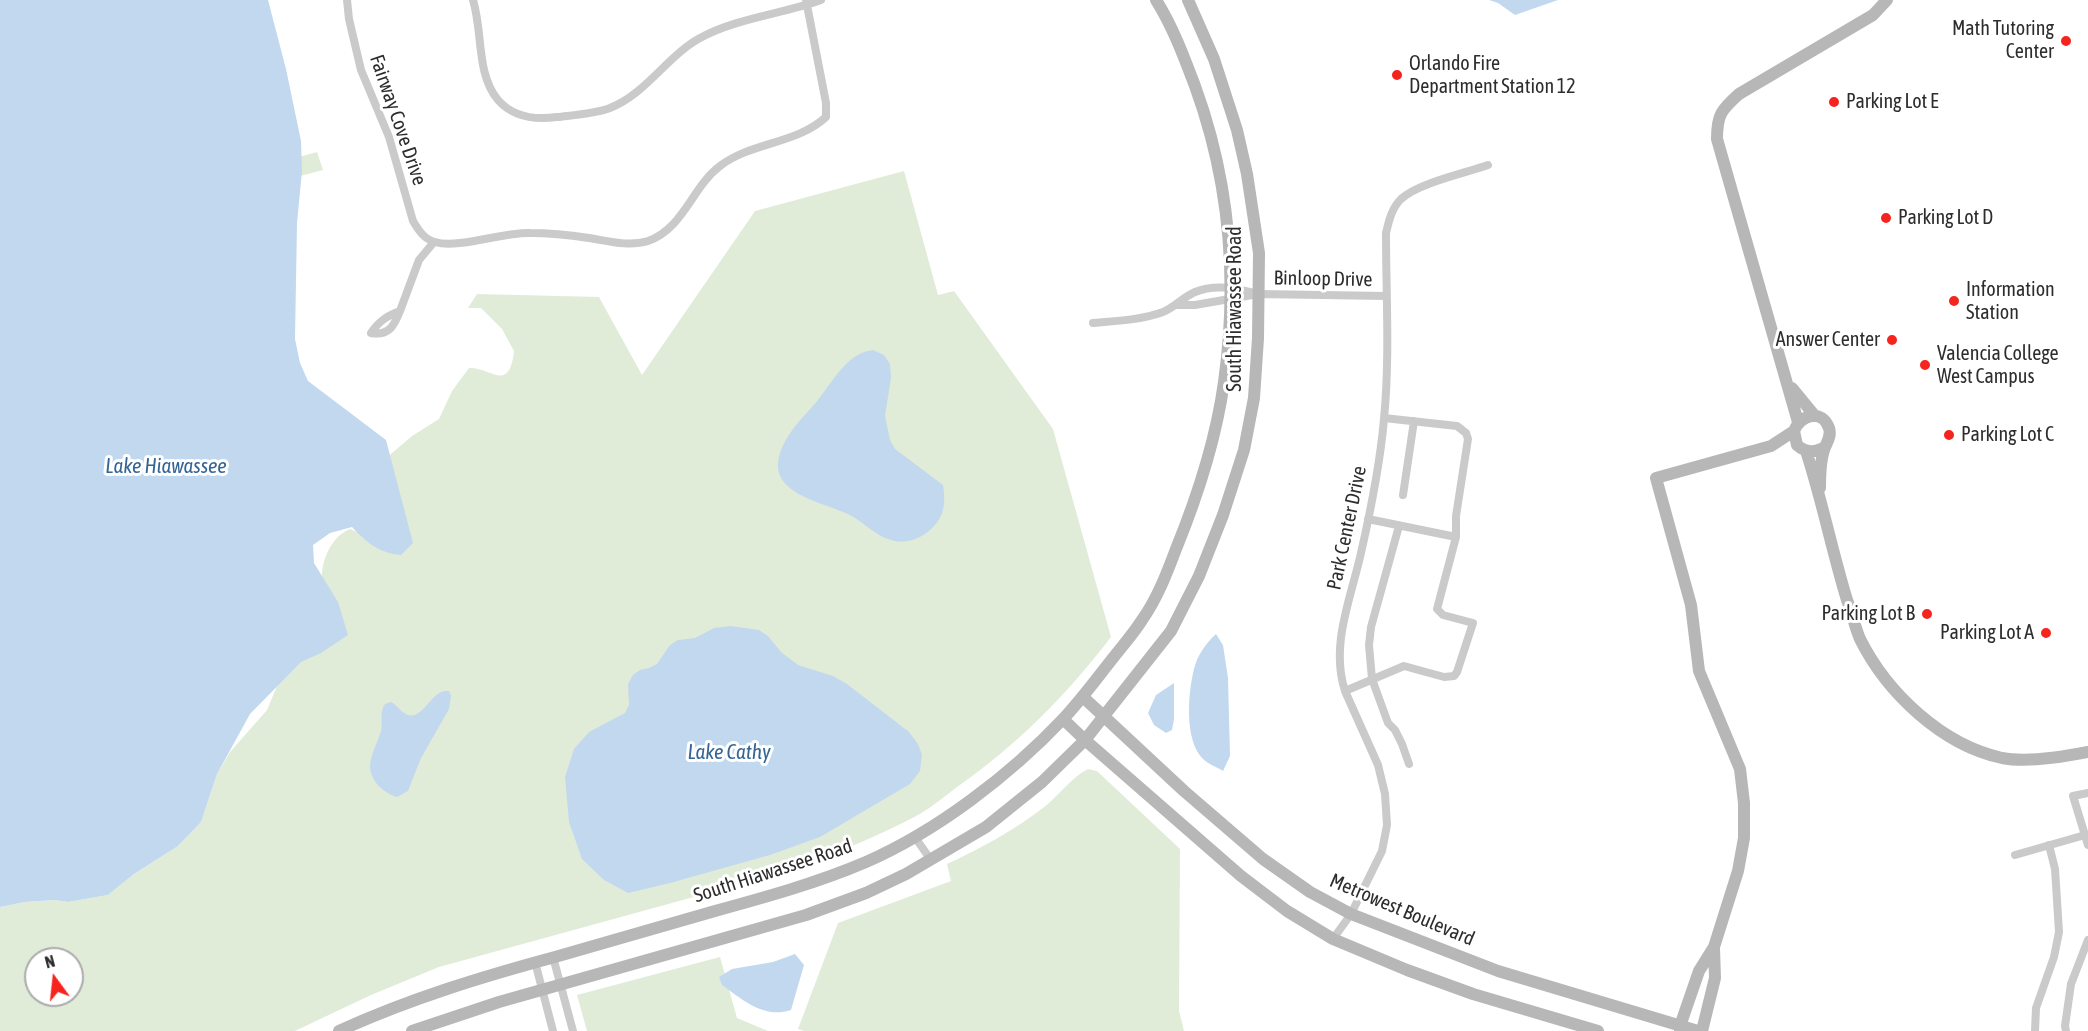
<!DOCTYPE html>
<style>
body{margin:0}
#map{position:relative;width:2088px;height:1031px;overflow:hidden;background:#fff;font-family:"Asap Condensed",sans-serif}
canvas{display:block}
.north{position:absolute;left:24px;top:947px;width:60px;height:60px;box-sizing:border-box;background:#fff;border:2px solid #ababab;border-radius:50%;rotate:345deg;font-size:16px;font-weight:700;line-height:24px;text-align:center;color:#2d2d2d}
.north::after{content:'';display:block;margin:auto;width:21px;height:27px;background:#f5241d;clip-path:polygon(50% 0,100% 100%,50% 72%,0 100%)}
</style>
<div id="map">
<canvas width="2088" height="1031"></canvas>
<div class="north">N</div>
</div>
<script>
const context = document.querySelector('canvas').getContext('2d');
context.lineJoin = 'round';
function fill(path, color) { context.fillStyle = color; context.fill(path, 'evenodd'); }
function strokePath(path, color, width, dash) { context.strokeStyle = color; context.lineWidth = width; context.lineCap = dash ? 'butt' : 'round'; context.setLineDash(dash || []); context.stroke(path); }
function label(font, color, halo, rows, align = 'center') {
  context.font = font + ' "Asap Condensed",sans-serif'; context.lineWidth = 6; context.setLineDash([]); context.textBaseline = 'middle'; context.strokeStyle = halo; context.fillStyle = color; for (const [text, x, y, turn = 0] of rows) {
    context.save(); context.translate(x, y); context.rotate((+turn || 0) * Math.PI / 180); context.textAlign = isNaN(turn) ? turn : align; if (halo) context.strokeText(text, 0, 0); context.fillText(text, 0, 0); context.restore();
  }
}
fill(new Path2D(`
 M317,152L323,170L300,176L295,158Z
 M904,171L938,295L954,291L1053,429L1111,637C1066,696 1018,744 957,787C945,796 933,806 920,814C875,838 829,856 781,873L439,967L371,995L295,1031H0V907L25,902L55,900L68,902L108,895L134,874L178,846L201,822L217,774L230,752L267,710L322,579C321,560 332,536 350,529L360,533L378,465L412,436L439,419L452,391L469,368C491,367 509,394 514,351L502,329L481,308H468L477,294L599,297L642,375L755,211ZM36,959H72V995H36Z
 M1088,769L1097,771L1180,849L1179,1011L1184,1031H804L798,1029L838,923L951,881L947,864C981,848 1013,831 1043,808C1059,796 1070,778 1088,769Z
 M720,957L737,1018L768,1031H587L577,995Z`), '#e1ecd8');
fill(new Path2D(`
 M0,0H268L286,69L301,141L302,171L297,223L295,339L300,363L308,381L386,440L413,543L401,555C379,553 367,543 352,527L330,533L313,545L314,563L338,602L348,635L321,653L301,662L250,714L217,774L201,822L178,846L134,874L108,895L68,902L55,900L25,902L0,907Z
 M1489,0H1558L1515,15L1498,3Z
 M873,350L884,355L890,364L891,378L885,416L890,440L895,449L943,485C945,496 945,506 941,516C932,534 910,546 891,540C875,536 863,521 848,514C827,504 777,495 778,465C779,439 803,418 818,400C833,381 848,352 873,350Z
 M731,626L759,630L768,636L781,652L798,665L833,676L847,684L909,732L918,744L922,755L920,771L910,784L820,837L770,855L670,883L628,893L604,880L582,859L569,822L565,777L574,749L589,732L625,713L629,705L628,684L633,675L640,670L649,668L657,664L670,645L678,640L695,638L714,628Z
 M1216,634L1223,645L1228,678L1230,756L1223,771C1217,767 1208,764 1203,759C1184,740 1188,693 1194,669C1197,656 1206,643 1216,634Z
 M1174,683V719L1172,730L1166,733L1154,725L1148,713L1156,695Z
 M444,691H449L451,696L449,709L421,758L408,791L397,797C384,793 371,782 370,767C370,755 378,742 381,731C383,721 379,712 385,704L391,702C397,705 400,711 406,714C421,722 428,696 444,691Z
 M795,954L804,965L791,1010C764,1019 743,1000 722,985L719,977L732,969L773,962Z`), '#c2d8ee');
strokePath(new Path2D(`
 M347,0L349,19L361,70L389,137L413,221C419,231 424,239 435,242C458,249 503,232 530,233C550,233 569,235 589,238C608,241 629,247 648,241C684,228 692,187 720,166C751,142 797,144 826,117V103L806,0
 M473,0C483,32 476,74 498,100C513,117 536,120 557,117C574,115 594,114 610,108C646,94 667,56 700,38C737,18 782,14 821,0
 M1178,305H1195L1258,294L1386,296
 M400,311C394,326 389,336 371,333C379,321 387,316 400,311L419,260L434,242
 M1093,323C1117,321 1141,320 1163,312C1175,307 1183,297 1195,292C1214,284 1236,288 1255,293
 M1384,418L1457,426L1466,433L1468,439L1456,516V537
 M1403,495L1414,421
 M1399,526L1371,627L1369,645L1372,679L1388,723L1395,730L1402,744L1409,764
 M1345,691L1404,666L1444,677L1454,676L1457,672L1473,623L1443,615L1437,609L1456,537L1368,519
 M2088,793L2073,796L2088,845
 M914,836L931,860
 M2015,855L2085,835
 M1333,939L1351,914L1382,851L1387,825L1385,794L1378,765L1345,691C1330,645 1351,598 1361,553C1371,509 1380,465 1384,419C1390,357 1386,294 1386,233C1389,220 1392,208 1401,199C1418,183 1465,173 1488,165
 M553,957L573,1031
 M535,962L553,1031
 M2035,1031L2036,1008L2054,957L2059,932L2055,869L2049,845
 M2066,1031L2065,1026L2071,984L2088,940`), '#cacaca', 8);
strokePath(new Path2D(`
 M1792,388L1815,416
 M1798,422L1717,139C1717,115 1721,110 1739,94L1873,15L1887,0
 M1806,451C1822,500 1832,551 1847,600C1852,613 1855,627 1860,639C1887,693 1942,745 2002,758C2028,763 2063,757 2088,752
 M1820,488C1820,476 1820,462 1824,450C1826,443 1832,437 1829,428C1822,408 1800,415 1794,431L1797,445C1806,453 1815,453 1825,447
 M1083,697L1184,791L1263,859L1310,892L1351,914L1498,971L1698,1031
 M1063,719L1085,740L1241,876L1287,911L1333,939L1407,970L1473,994L1598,1031
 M339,1031C409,999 481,977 555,957C609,942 662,926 715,911C766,897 817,883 866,862C937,831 1010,775 1063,719C1081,700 1097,678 1113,658C1123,645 1134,633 1142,620C1157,599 1167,573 1176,549C1198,495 1216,440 1224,382C1238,282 1230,182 1195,86C1184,57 1173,27 1156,0
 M412,1031L499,1002L806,915L866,893L906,874L986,827L1042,782L1085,740L1171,631L1199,576L1223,515L1244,450L1254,398L1258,338L1259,253L1247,174L1237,130L1214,59L1188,0
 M1680,1031V1026L1699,971L1714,947L1738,871L1744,838V803L1740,769L1699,671L1691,605L1656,478L1771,446L1794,431
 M1702,1031L1715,978L1714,948`), '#b7b7b7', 12);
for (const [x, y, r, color] of [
 [2066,41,6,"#f5241d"],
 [1397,75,6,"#f5241d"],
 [1834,102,6,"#f5241d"],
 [1886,218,6,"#f5241d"],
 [1954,301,6,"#f5241d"],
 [1892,340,6,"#f5241d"],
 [1925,365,6,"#f5241d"],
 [1949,435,6,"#f5241d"],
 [1927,614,6,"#f5241d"],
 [2046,633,6,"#f5241d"]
]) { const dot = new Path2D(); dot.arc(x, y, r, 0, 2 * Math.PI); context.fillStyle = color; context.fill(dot); strokePath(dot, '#fff', 2); }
label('20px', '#2d2d2d', '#fff', [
 ["Math Tutoring",2054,29,"right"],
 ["Center",2054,52,"right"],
 ["Orlando Fire",1409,64],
 ["Department Station 12",1409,87],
 ["Parking Lot E",1846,102],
 ["Parking Lot D",1898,218],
 ["Information",1966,290],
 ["Station",1966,313],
 ["Answer Center",1880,340,"right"],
 ["Valencia College",1937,354],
 ["West Campus",1937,377],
 ["Parking Lot C",1961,435],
 ["Parking Lot B",1915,614,"right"],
 ["Parking Lot A",2034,633,"right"]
], 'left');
label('20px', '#2d2d2d', '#fff', [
 ["Fairway Cove Drive",398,120,71],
 ["Binloop Drive",1323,279,1],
 ["South Hiawassee Road",1235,309,-90],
 ["Park Center Drive",1347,528,-78],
 ["South Hiawassee Road",773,871,-18],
 ["Metrowest Boulevard",1402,910,23]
]);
label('italic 21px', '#346596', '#fff', [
 ["Lake Hiawassee",166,466],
 ["Lake Cathy",729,752]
]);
</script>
